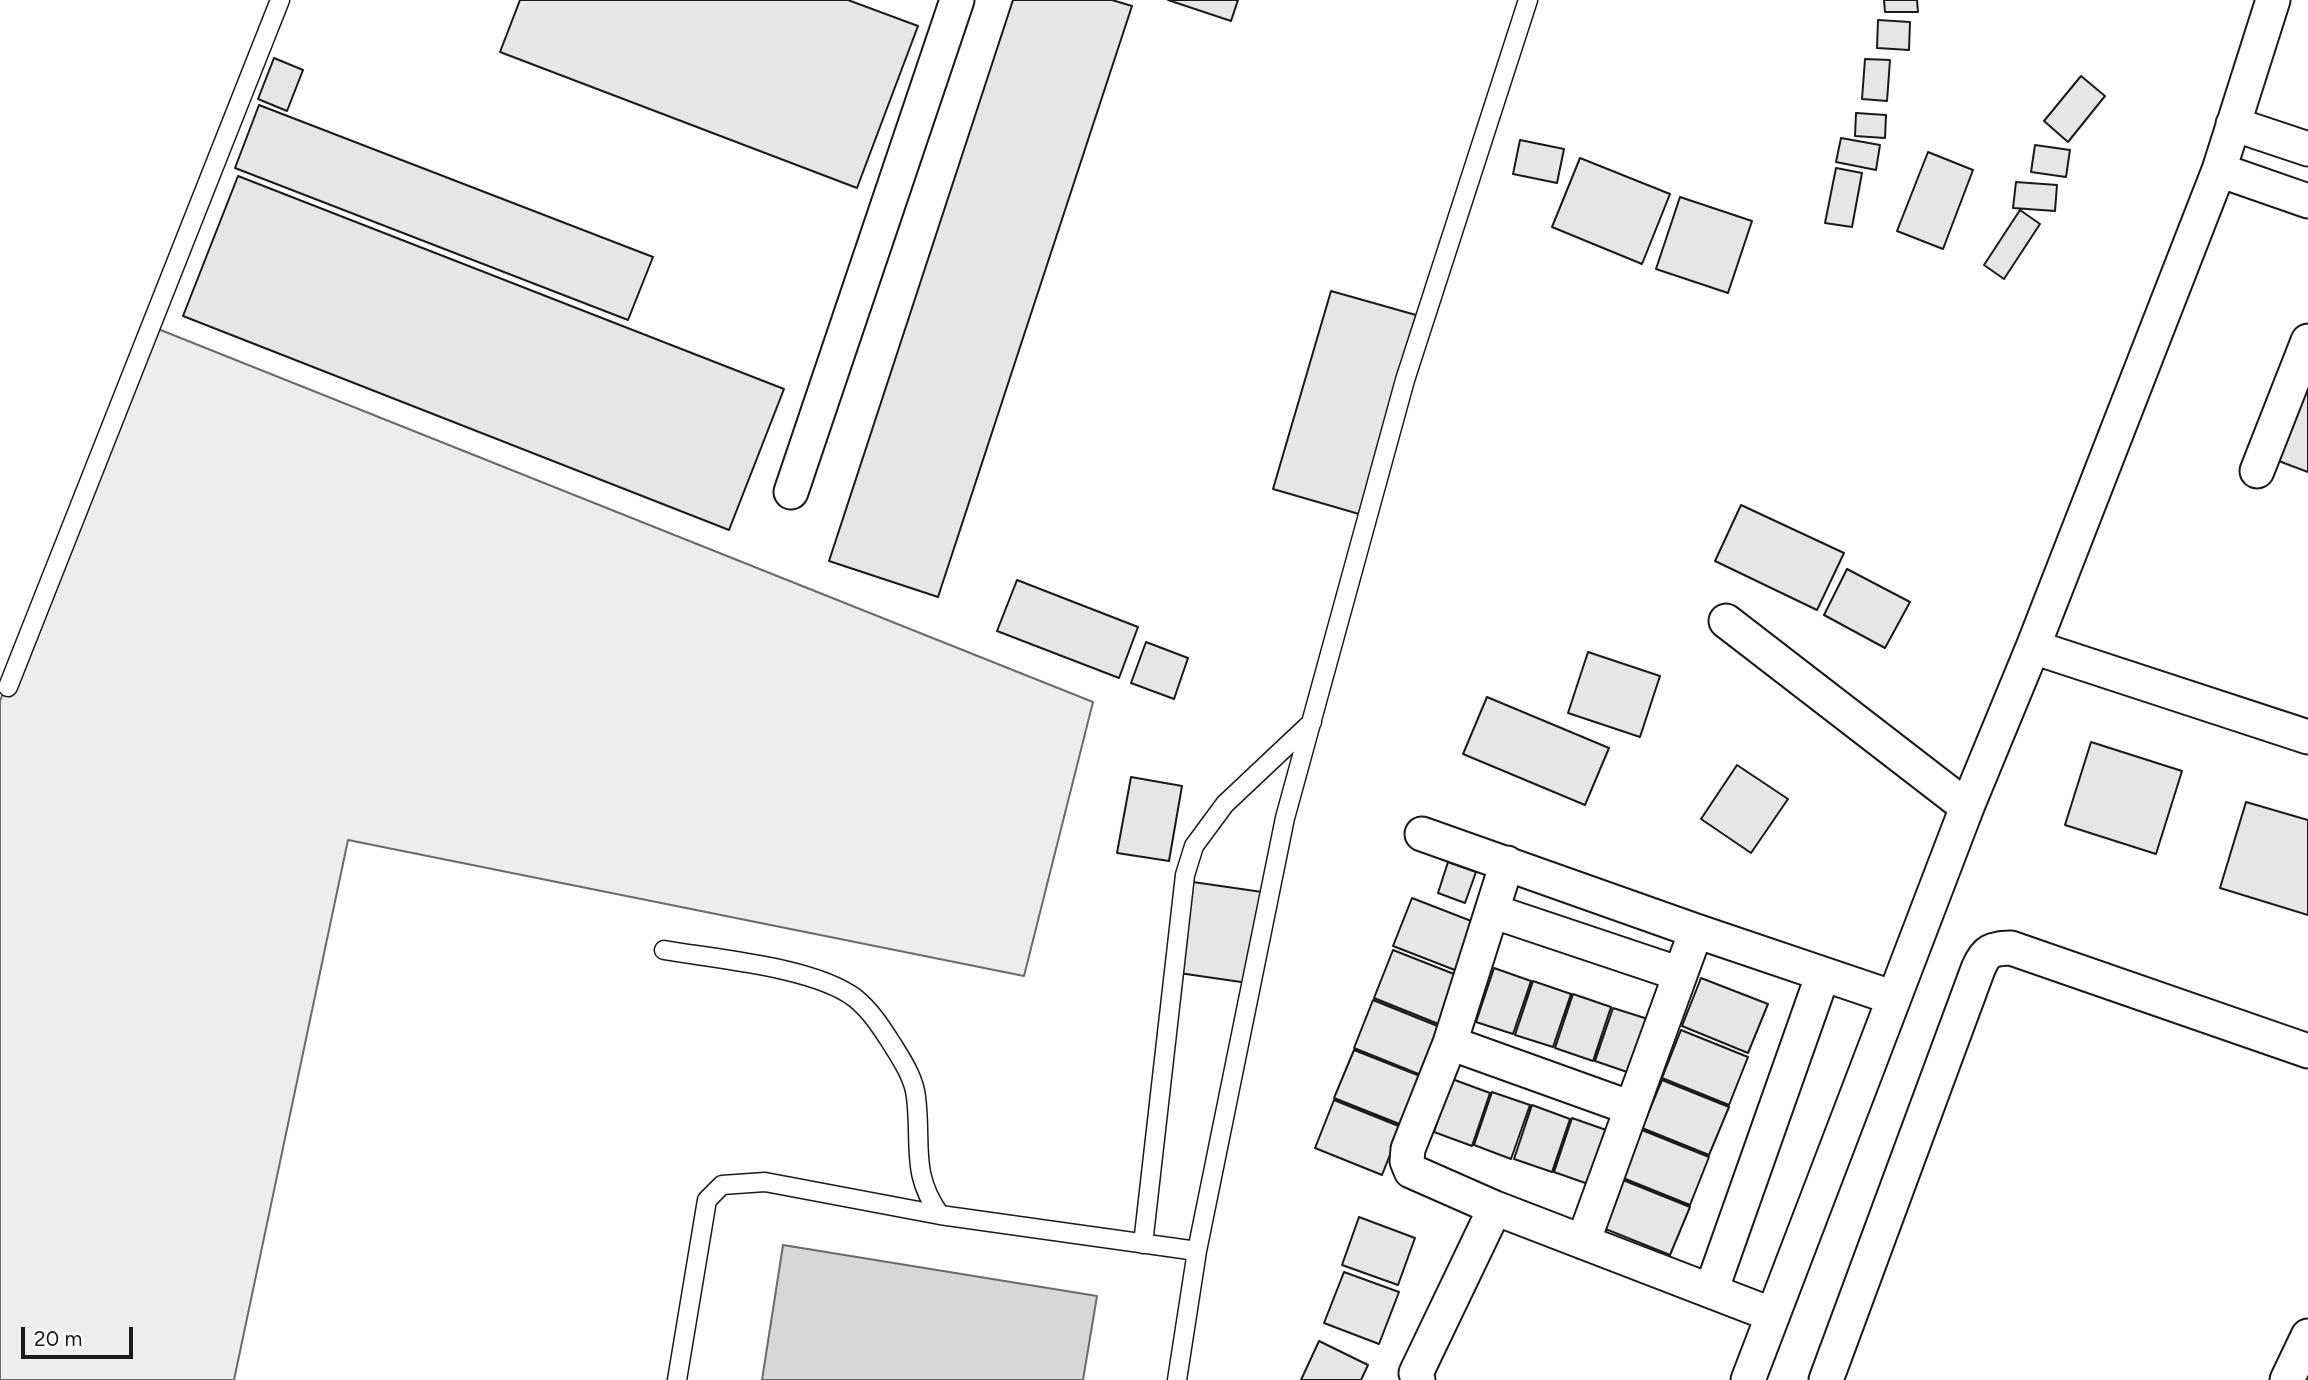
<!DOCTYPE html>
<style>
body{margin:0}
#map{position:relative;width:2308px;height:1380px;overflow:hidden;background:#fff;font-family:Figtree,sans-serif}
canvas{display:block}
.scale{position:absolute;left:21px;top:1327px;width:112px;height:32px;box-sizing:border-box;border:4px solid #1a1a1a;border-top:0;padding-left:9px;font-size:21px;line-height:24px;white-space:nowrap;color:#1a1a1a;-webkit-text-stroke:5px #fff;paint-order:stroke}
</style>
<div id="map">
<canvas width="2308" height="1380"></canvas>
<div class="scale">20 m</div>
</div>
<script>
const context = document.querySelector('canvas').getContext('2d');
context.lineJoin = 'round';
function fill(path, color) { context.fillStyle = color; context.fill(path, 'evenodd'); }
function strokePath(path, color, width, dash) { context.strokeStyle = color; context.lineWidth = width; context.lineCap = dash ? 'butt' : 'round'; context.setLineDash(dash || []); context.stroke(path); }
const built = new Path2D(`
 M143,323L1093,702L1024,976L348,840L234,1380H0V701Z`);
fill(built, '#ededed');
strokePath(built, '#6a6a6a', 2);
const water = new Path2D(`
 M783,1245L1097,1296L1083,1380H762Z`);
fill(water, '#d7d7d7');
strokePath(water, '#6a6a6a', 2);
const building = new Path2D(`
 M520,0H848L918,26L857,188L500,52Z
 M1013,0H1112L1132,6L938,597L829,561Z
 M1168,0H1238L1231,21Z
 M1884,0H1917L1918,12H1885Z
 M1878,20L1910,22L1909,50L1877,48Z
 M274,58L303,70L287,111L258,99Z
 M1865,59L1890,60L1887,101L1862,99Z
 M2081,76L2105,96L2068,142L2044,121Z
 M259,105L653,257L628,320L235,168Z
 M1856,113L1886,115L1885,138L1855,136Z
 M1841,138L1880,145L1876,170L1836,162Z
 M1520,140L1564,149L1557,183L1513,174Z
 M2035,145L2070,150L2066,177L2031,172Z
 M1928,152L1973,170L1943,249L1897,231Z
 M1580,158L1670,194L1642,264L1552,227Z
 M1836,168L1862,173L1852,227L1825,223Z
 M238,176L784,389L729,530L183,316Z
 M2016,182L2057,185L2055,211L2013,208Z
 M1680,197L1752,221L1728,293L1656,269Z
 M2020,210L2040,224L2004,279L1984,265Z
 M1331,291L1416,315L1359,514L1273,489Z
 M2308,379V472L2276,460Z
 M1741,505L1844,553L1817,610L1715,561Z
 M1847,569L1910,602L1885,648L1824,615Z
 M1017,580L1138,627L1119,678L997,631Z
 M1146,642L1188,658L1174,699L1131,683Z
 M1588,652L1660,676L1640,737L1568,713Z
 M1487,697L1609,748L1585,805L1463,754Z
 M2091,742L2182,771L2156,854L2065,825Z
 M1737,765L1788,799L1751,853L1701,819Z
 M1131,777L1182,786L1169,861L1117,853Z
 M2246,802L2308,820V915L2220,888Z
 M1448,862L1476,872L1465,903L1438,893Z
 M1193,882L1262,892L1248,983L1179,973Z
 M1412,898L1479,924L1460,972L1393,946Z
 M1393,950L1459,976L1441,1025L1374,998Z
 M1494,968L1531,981L1513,1034L1476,1022Z
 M1701,978L1768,1004L1748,1053L1682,1026Z
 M1533,981L1571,994L1553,1047L1515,1035Z
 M1573,994L1611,1007L1593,1061L1555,1048Z
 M1373,1000L1440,1027L1421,1075L1354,1048Z
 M1613,1008L1651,1020L1633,1074L1595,1061Z
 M1681,1030L1748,1057L1729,1105L1662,1078Z
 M1354,1050L1420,1076L1402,1125L1334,1098Z
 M1452,1079L1490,1093L1472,1146L1434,1132Z
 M1662,1080L1729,1107L1709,1155L1642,1128Z
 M1492,1092L1530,1105L1511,1159L1474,1145Z
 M1334,1100L1401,1127L1382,1175L1315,1148Z
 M1532,1105L1570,1119L1552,1172L1514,1159Z
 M1572,1118L1609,1131L1591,1185L1554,1172Z
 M1642,1130L1709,1157L1690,1205L1623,1178Z
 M1623,1180L1690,1207L1670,1255L1603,1228Z
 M1359,1217L1415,1238L1398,1285L1342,1265Z
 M1344,1272L1399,1292L1379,1344L1324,1323Z
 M1319,1341L1368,1365L1361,1380H1301Z`);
fill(building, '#e6e6e6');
strokePath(building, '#1a1a1a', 2);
const lane = new Path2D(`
 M8,687L280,0
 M664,950C716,959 814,967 855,998C871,1011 881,1027 892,1044C902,1060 914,1078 916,1097C922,1145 910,1173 940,1215L1197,1251
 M1143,1244L1185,875L1194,846L1225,804L1312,722
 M677,1380L707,1200L722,1185L765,1182L940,1215
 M1177,1380L1197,1251L1285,818L1405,380L1528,0`);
const street = new Path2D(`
 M2233,124L2308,149
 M2219,170L2308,201
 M2257,471L2308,341
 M791,492L957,0
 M1726,621L1967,807
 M2033,647L2308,737
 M1422,834L1696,931L1894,998
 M1507,863L1450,1043L1408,1149L1407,1161L1411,1171L1495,1208L1773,1315
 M1492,911L1680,974
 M1450,1043L1631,1108
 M1583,1242L1696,931
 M1711,1291L1823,974
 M1418,1380L1416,1373L1495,1208
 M1748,1380L1967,807L2033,647L2219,170L2273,0
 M1826,1380L1978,969C1986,950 1991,949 2011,948L2308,1051
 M2287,1380L2308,1336`);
strokePath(lane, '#1a1a1a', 21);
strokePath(street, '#1a1a1a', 37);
strokePath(lane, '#fff', 18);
strokePath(street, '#fff', 33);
</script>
